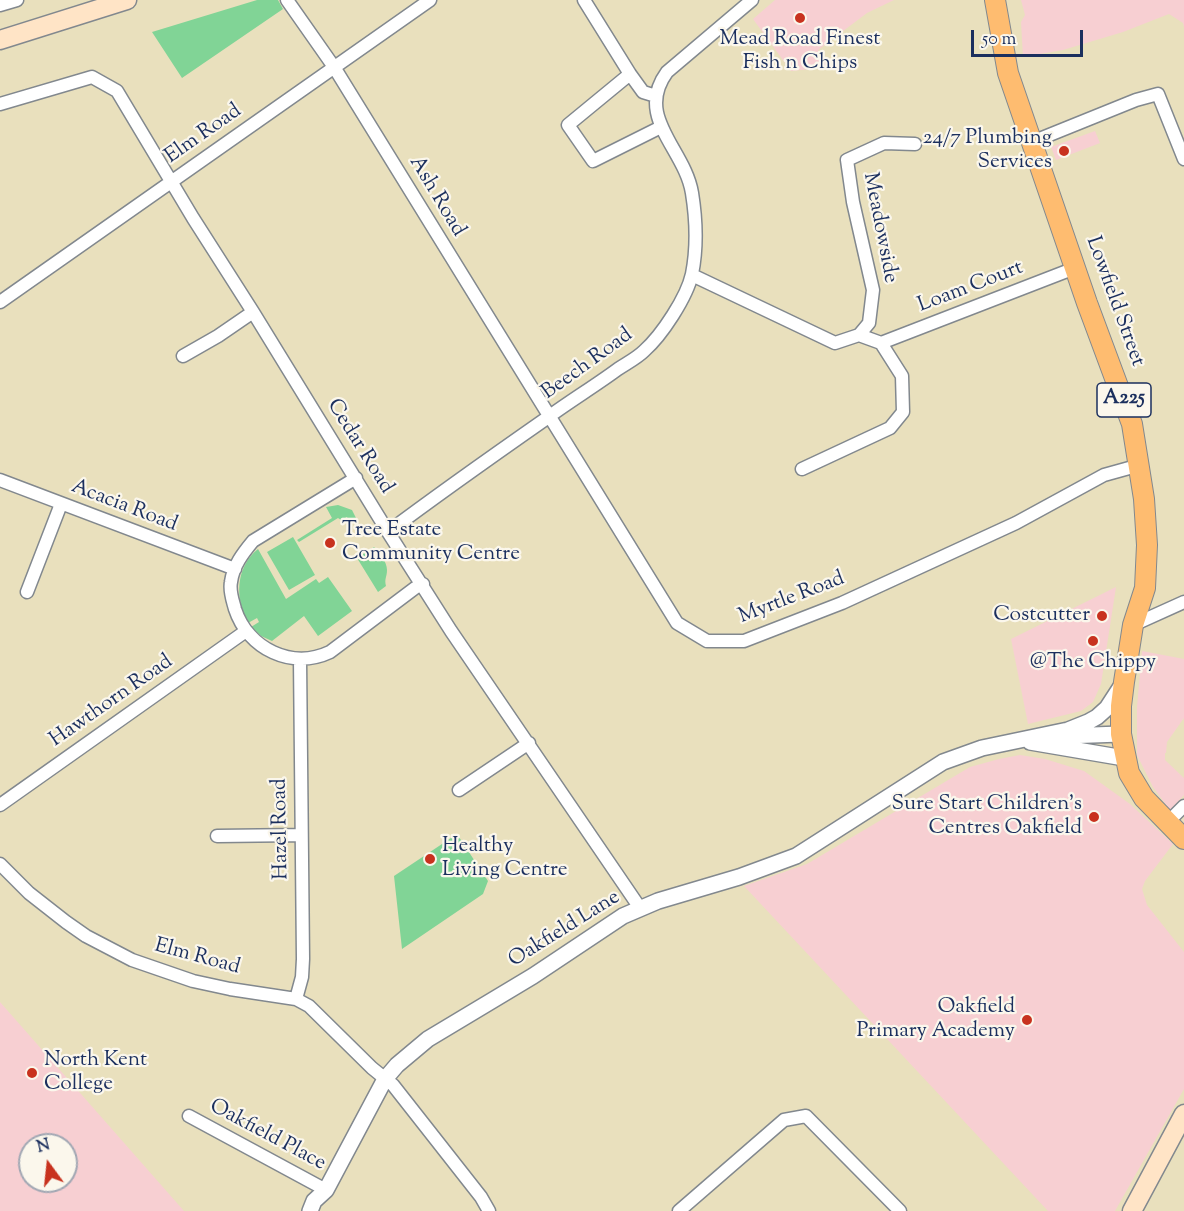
<!DOCTYPE html>
<style>
body{margin:0}
#map{position:relative;width:1184px;height:1211px;overflow:hidden;background:#e9e0bd;font-family:"Sorts Mill Goudy",serif}
canvas{display:block}
.north{position:absolute;left:18px;top:1133px;width:60px;height:60px;box-sizing:border-box;background:#fbf7ec;border:2px solid #a1a7b3;border-radius:50%;rotate:345deg;font-size:16px;font-weight:700;line-height:24px;text-align:center;color:#1b2f5e}
.north::after{content:'';display:block;margin:auto;width:21px;height:27px;background:#c8321e;clip-path:polygon(50% 0,100% 100%,50% 72%,0 100%)}
.scale{position:absolute;left:971px;top:30px;width:112px;height:27px;box-sizing:border-box;border:3px solid #1b2f5e;border-top:0;padding-left:8px;font-size:18px;line-height:21px;white-space:nowrap;color:#1b2f5e;-webkit-text-stroke:4px #fbf7ec;paint-order:stroke}
</style>
<div id="map">
<canvas width="1184" height="1211"></canvas>
<div class="north">N</div>
<div class="scale">50 m</div>
</div>
<script>
const context = document.querySelector('canvas').getContext('2d');
context.lineJoin = 'round';
function fill(path, color) { context.fillStyle = color; context.fill(path, 'evenodd'); }
function strokePath(path, color, width, dash) { context.strokeStyle = color; context.lineWidth = width; context.lineCap = dash ? 'butt' : 'round'; context.setLineDash(dash || []); context.stroke(path); }
function label(font, color, halo, rows, align = 'center') {
  context.font = font + ' "Sorts Mill Goudy",serif'; context.lineWidth = 4.5; context.setLineDash([]); context.textBaseline = 'middle'; context.strokeStyle = halo; context.fillStyle = color; for (const [text, x, y, turn = 0] of rows) {
    context.save(); context.translate(x, y); context.rotate((+turn || 0) * Math.PI / 180); context.textAlign = isNaN(turn) ? turn : align; if (halo) context.strokeText(text, 0, 0); context.fillText(text, 0, 0); context.restore();
  }
}
fill(new Path2D(`
 M775,0H894L867,13L818,50L831,67L791,71L753,19Z
 M1021,0H1184V27L1183,23L1169,14L1123,32L1063,50L1023,57L1021,22L1025,15Z
 M1095,131L1100,143L1056,160L1051,147Z
 M1116,587L1101,684L1093,702L1081,711L1028,724L1011,639Z
 M1142,651L1184,659V718L1167,742L1166,753H1165V760L1184,778V795L1170,810L1153,787L1137,755V707Z
 M1020,755L1045,759L1084,771L1130,804L1173,844L1145,881L1142,889L1147,905L1184,952V1089L1115,1211H1048L744,886L807,864L970,767L999,759Z
 M0,1002L184,1211H0ZM30,1145H66V1181H30Z`), '#f7cfd2');
fill(new Path2D(`
 M257,0H278L283,9L182,78L152,32Z
 M338,505L352,510L356,518L349,522L347,517L341,520L338,518L299,542L297,540L332,518L326,507Z
 M293,537L315,575L289,590L267,552Z
 M374,547C379,554 387,561 387,570C387,577 384,579 386,586L378,592L357,558Z
 M258,549L286,599L316,579L319,583L328,577L352,611L318,636L304,616L272,641L261,636L251,627L259,622L257,618L248,623C235,600 235,567 258,549Z
 M457,834L488,881L483,894L402,949L394,876Z`), '#81d496');
const minor = new Path2D(`
 M287,0L334,67L677,623L707,641H744L842,603L1016,523L1104,475L1140,465
 M584,0L630,74L643,92L656,96
 M0,5L17,0
 M630,74L568,125L593,161L661,127
 M0,104L92,77L117,91L193,218L253,312L388,532L451,631L640,908
 M1032,142L1136,100L1158,94L1184,159
 M692,275L835,343L859,335L869,323L873,290L853,202L847,160L884,143L915,144
 M0,302L430,0
 M881,343L1075,268
 M183,356L218,336L253,312
 M802,469L890,428L903,412L902,376L881,343L859,335
 M356,478L253,541C243,553 233,566 231,582C229,591 233,601 235,609C248,649 292,670 330,652L415,588L423,584
 M0,480L235,569
 M388,532C440,493 494,455 547,418C570,401 595,386 618,369C627,363 637,358 644,351C662,335 687,297 692,274C697,249 696,218 692,193C685,149 634,117 667,72L752,0
 M27,592L61,504
 M1133,625L1184,602
 M459,790L529,743
 M0,805L246,631
 M1167,823L1184,806
 M217,836L301,835
 M0,864L29,893L66,922L86,936L132,960L193,981L230,989L296,999L309,1006L372,1068L393,1085L481,1197L489,1211
 M296,999L302,977L303,959L300,659
 M189,1116L326,1190
 M679,1211L784,1120L806,1116L900,1211`);
const tertiary = new Path2D(`
 M1064,736L1121,734
 M1030,742L1124,758
 M310,1211L314,1201L326,1190L385,1079L397,1065L428,1039L533,976L623,916L658,901L739,877L796,856L943,762L982,748L1068,730L1088,722L1097,717L1107,708L1122,685`);
const secondary = new Path2D(`
 M0,40L127,0
 M1132,1211L1184,1114`);
const primary = new Path2D(`
 M995,0L1008,73L1087,303L1132,424L1144,499L1147,545L1145,588L1133,625L1124,682L1121,706V734L1129,773L1144,798L1184,839`);
strokePath(minor, '#82888e', 15);
strokePath(tertiary, '#82888e', 18);
strokePath(secondary, '#82888e', 21);
strokePath(primary, '#82888e', 22);
strokePath(minor, '#fff', 12);
strokePath(tertiary, '#fff', 15);
strokePath(secondary, '#ffe4c6', 18);
strokePath(primary, '#febc70', 20);
for (const [x, y, r, color] of [
 [800,18,6,"#c8321e"],
 [1064,151,6,"#c8321e"],
 [330,543,6,"#c8321e"],
 [1102,616,6,"#c8321e"],
 [1093,641,6,"#c8321e"],
 [1094,817,6,"#c8321e"],
 [430,859,6,"#c8321e"],
 [1027,1020,6,"#c8321e"],
 [32,1073,6,"#c8321e"]
]) { const dot = new Path2D(); dot.arc(x, y, r, 0, 2 * Math.PI); context.fillStyle = color; context.fill(dot); strokePath(dot, '#fbf7ec', 2); }
for (const [x, y, w] of [
 [1124,400,54]
]) { const box = new Path2D(); box.roundRect(x - w / 2, y - 17, w, 34, 4.5); context.fillStyle = '#fbf7ec'; context.fill(box); strokePath(box, '#1b2f5e', 1.5); }
label('bold 20px', '#1b2f5e', null, [
 ["A225",1124,400]
]);
label('21px', '#1b2f5e', '#fbf7ec', [
 ["Mead Road Finest",800,40,"center"],
 ["Fish n Chips",800,64,"center"],
 ["24/7 Plumbing",1052,139],
 ["Services",1052,163],
 ["Tree Estate",342,531,"left"],
 ["Community Centre",342,555,"left"],
 ["Costcutter",1090,616],
 ["@The Chippy",1093,663,"center"],
 ["Sure Start Children's",1082,805],
 ["Centres Oakfield",1082,829],
 ["Healthy",442,847,"left"],
 ["Living Centre",442,871,"left"],
 ["Oakfield",1015,1008],
 ["Primary Academy",1015,1032],
 ["North Kent",44,1061,"left"],
 ["College",44,1085,"left"]
], 'right');
label('21px', '#1b2f5e', '#fbf7ec', [
 ["Elm Road",204,135,-35],
 ["Ash Road",436,197,59],
 ["Meadowside",879,228,79],
 ["Loam Court",971,288,-21],
 ["Lowfield Street",1114,302,70],
 ["Beech Road",588,365,-36],
 ["Cedar Road",359,447,58],
 ["Acacia Road",124,507,21],
 ["Myrtle Road",792,599,-21],
 ["Hawthorn Road",112,702,-35],
 ["Hazel Road",282,829,-91],
 ["Oakfield Lane",565,930,-32],
 ["Elm Road",197,958,15],
 ["Oakfield Place",267,1136,28]
]);
</script>
